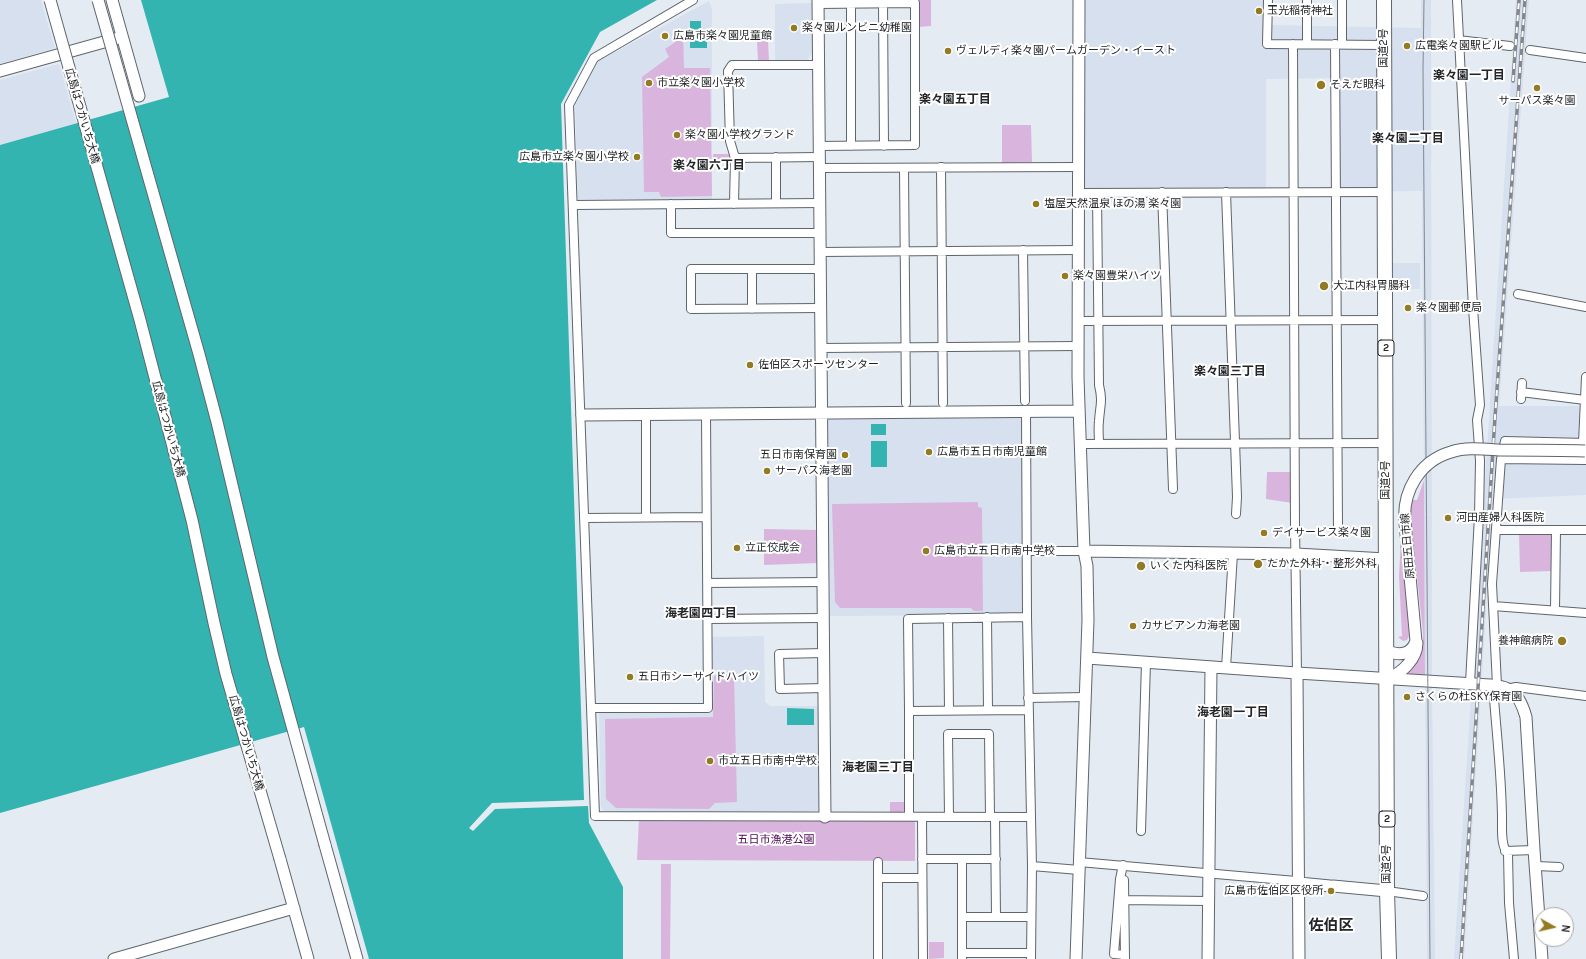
<!DOCTYPE html>
<meta charset="utf-8">
<style>
body{margin:0}
#map{position:relative;width:1586px;height:959px;overflow:hidden;background:#e5ebf3;font-family:Karla,sans-serif}
canvas{display:block}
.north{position:absolute;left:1534px;top:907px;width:40px;height:40px;box-sizing:border-box;background:#fff;border:1px solid #a7a8a9;border-radius:50%;rotate:98deg;font-size:11px;font-weight:700;line-height:16px;text-align:center;color:#232528}
.north::after{content:'';display:block;margin:auto;width:14px;height:18px;background:#927b22;clip-path:polygon(50% 0,100% 100%,50% 72%,0 100%)}
</style>
<div id="map">
<canvas width="1586" height="959"></canvas>
<div class="north">N</div>
</div>
<script>
const context = document.querySelector('canvas').getContext('2d');
context.lineJoin = 'round';
function fill(path, color) { context.fillStyle = color; context.fill(path, 'evenodd'); }
function strokePath(path, color, width, dash) { context.strokeStyle = color; context.lineWidth = width; context.lineCap = dash ? 'butt' : 'round'; context.setLineDash(dash || []); context.stroke(path); }
function label(font, color, halo, rows, align = 'center') {
  context.font = font + ' Karla,"Noto Sans JP",sans-serif'; context.lineWidth = 4; context.setLineDash([]); context.textBaseline = 'middle'; context.strokeStyle = halo; context.fillStyle = color; for (const [text, x, y, turn = 0] of rows) {
    context.save(); context.translate(x, y); context.rotate((+turn || 0) * Math.PI / 180); context.textAlign = isNaN(turn) ? turn : align; if (halo) context.strokeText(text, 0, 0); context.fillText(text, 0, 0); context.restore();
  }
}
fill(new Path2D(`
 M0,0H41L55,48L0,64Z
 M1078,0H1268V25L1421,28V0H1431L1432,687L1435,959H1427L1422,191L1337,192L1336,78L1266,79V190L1079,194Z
 M1516,0H1529L1499,406H1586V495L1493,499L1464,959H1454Z
 M709,1L712,9V201L578,202L575,104L597,62Z
 M814,3V51L807,60L775,61V4Z
 M59,64L76,123L0,145V80Z
 M1391,263H1420V289H1392Z
 M1018,415L1022,419L1025,612L1022,615L830,616L827,420L831,416Z
 M764,636L765,702L770,706H819L821,807L817,811H605L601,807L599,714L601,711L712,710L711,637Z`), '#d6e0ef');
fill(new Path2D(`
 M917,0H931V26L918,27Z
 M676,33L683,34L684,68H710L712,196L661,197L659,192H644L642,77L669,57L665,49L674,43Z
 M757,41H768L769,61H758Z
 M1002,125H1031L1032,162L1002,163Z
 M713,154H731V163H713Z
 M1267,472H1291L1292,503L1266,499Z
 M1424,480L1425,676L1404,675C1416,659 1424,652 1423,632L1410,513L1412,500H1417Z
 M978,502V507L982,508L983,611H974L971,608H840L835,602L832,504Z
 M764,529L818,530V563L764,565Z
 M1519,533H1554L1553,571L1520,572Z
 M1401,540L1409,625V636L1407,640L1403,641L1398,637L1402,636L1399,576Z
 M734,675L737,802L715,803L709,809L616,808L606,799L605,719L713,717L714,676Z
 M890,802H907V807L903,812H890Z
 M639,819L915,820V861L637,860Z
 M661,864H671L670,959H661Z
 M929,942H944V958L929,959Z`), '#d9b5dd');
fill(new Path2D(`
 M141,0H657L600,32L561,104L584,800L492,803L469,828L473,831L495,809L588,806L589,823L623,887V959H369L304,727L0,813V145L169,97Z
 M690,21H701V37H707V48H690Z
 M871,424H886V435H871Z
 M871,441H887V467H871Z
 M787,708L814,709V725H787Z`), '#33b4b0');
const street = new Path2D(`
 M693,0L594,58L569,105L595,816L1030,817
 M1268,0L1267,44L1384,45
 M1307,0V44
 M1342,0V44
 M1457,0L1473,308L1480,405L1477,420L1480,461L1479,516L1470,683
 M851,3V146
 M883,3L884,146
 M818,4L915,3V145L819,146
 M1458,40L1510,46
 M1293,44L1295,526L1297,673
 M1335,44L1338,526
 M1530,50L1586,58
 M735,158L819,157
 M941,167L943,403
 M819,168L1078,167
 M904,168L906,403
 M1162,192L1173,489
 M1226,192L1237,497L1236,514
 M1078,193L1385,192
 M1097,193L1099,385C1103,402 1100,405 1099,421C1098,429 1099,437 1099,444
 M776,203V157
 M671,204V233H820
 M734,204L735,158L730,141L728,71L732,65H818
 M573,205L820,203
 M1023,250L1025,401
 M820,252L1078,250
 M752,269V309
 M820,269H691V309L820,308
 M1518,294L1586,307
 M1079,321L1386,320
 M821,348L1078,346
 M1521,392L1585,400
 M1521,399L1522,383
 M1026,411L1027,617L1032,866L1031,959
 M646,415V517
 M1583,443L1586,377
 M1080,444L1386,443
 M1501,459L1586,460
 M585,518L706,517
 M1496,530H1586
 M1026,551H1084
 M707,583L823,582
 M1493,606L1586,613
 M1555,610L1556,530
 M987,617L988,710
 M1027,617L908,619L909,711L1028,710
 M948,618L949,710
 M708,619L823,618
 M824,653L779,654L780,689L824,688
 M1226,668L1233,553
 M1493,685C1496,730 1502,776 1502,821C1502,830 1501,848 1508,853L1509,903L1514,959
 M1497,685L1492,584L1501,459L1505,441L1586,443
 M1507,689L1516,687L1586,696
 M1028,698L1086,697
 M592,708H708L706,414
 M909,711V816
 M922,817L923,959
 M949,817L948,734H989L990,817
 M995,817L996,917
 M1141,831L1146,662
 M1505,851L1534,850
 M922,859H996
 M878,862V959
 M1079,862L1296,881L1299,883
 M1123,865L1120,879L1114,954L1125,955
 M1032,866L1079,870
 M1536,866L1559,867
 M878,878H922
 M1124,880L1125,959
 M1387,891L1423,896
 M1120,900L1209,901
 M963,917H1031
 M962,953H1031
 M962,959V859`);
const secondary = new Path2D(`
 M112,0L139,96
 M818,0L825,817
 M0,71L122,37
 M582,415L1079,411
 M1084,551L1296,554L1386,559
 M1387,651C1400,656 1411,655 1416,641L1405,523
 M1087,658L1297,673L1475,684C1506,686 1517,685 1526,717L1534,850L1542,959
 M1297,673L1299,959
 M1387,679C1402,673 1417,659 1417,643
 M325,845L357,959
 M280,859L308,959
 M1299,883L1330,886
 M1333,886L1387,891
 M114,959L294,908
 M1076,959L1088,620L1087,566L1084,551L1078,377L1079,0
 M1208,959L1211,667`);
const highway = new Path2D(`
 M1384,0L1387,891L1389,959`);
strokePath(street, '#5f656c', 10);
strokePath(secondary, '#5f656c', 13);
strokePath(highway, '#5f656c', 16);
strokePath(street, '#fff', 8);
strokePath(secondary, '#fff', 11);
strokePath(highway, '#fff', 14);
strokePath(new Path2D(`
 M1424,0L1423,70L1430,959`), '#83878c', 1);
const rail = new Path2D(`
 M1513,81L1519,0
 M1461,959L1495,417L1525,0`);
strokePath(rail, '#83878c', 3.5);
strokePath(rail, '#fff', 2, [6]);
const secondaryBridge = new Path2D(`
 M50,0L140,320L192,520L214,623L226,674L280,859
 M98,0L199,354L217,422L273,657L325,845
 M1405,523C1402,491 1420,461 1451,452C1466,447 1483,449 1499,450C1528,450 1557,450 1585,451`);
strokePath(secondaryBridge, '#5f656c', 13, []);
strokePath(secondaryBridge, '#fff', 11);
for (const [x, y, r, color] of [
 [1259,11,4,"#927b22"],
 [794,28,4,"#927b22"],
 [665,36,4,"#927b22"],
 [1407,46,4,"#927b22"],
 [948,51,4,"#927b22"],
 [649,83,4,"#927b22"],
 [1321,85,5,"#927b22"],
 [1537,88,4,"#927b22"],
 [677,135,4,"#927b22"],
 [637,157,4,"#927b22"],
 [1036,204,4,"#927b22"],
 [1065,276,4,"#927b22"],
 [1324,286,5,"#927b22"],
 [1408,308,4,"#927b22"],
 [750,365,4,"#927b22"],
 [929,452,4,"#927b22"],
 [845,455,4,"#927b22"],
 [767,471,4,"#927b22"],
 [1448,518,4,"#927b22"],
 [1264,533,4,"#927b22"],
 [737,548,4,"#927b22"],
 [926,551,4,"#927b22"],
 [1258,564,5,"#927b22"],
 [1141,566,5,"#927b22"],
 [1133,626,4,"#927b22"],
 [1562,641,5,"#927b22"],
 [630,677,4,"#927b22"],
 [1407,697,4,"#927b22"],
 [710,761,4,"#927b22"],
 [1331,891,4,"#927b22"]
]) { const dot = new Path2D(); dot.arc(x, y, r, 0, 2 * Math.PI); context.fillStyle = color; context.fill(dot); strokePath(dot, '#fff', 1.5); }
for (const [x, y, w] of [
 [1386,348,16],
 [1387,819,16]
]) { const box = new Path2D(); box.roundRect(x - w / 2, y - 8, w, 16, 3); context.fillStyle = '#fff'; context.fill(box); strokePath(box, '#232528', 1); }
label('bold 10px', '#232528', null, [
 ["2",1386,348],
 ["2",1387,819]
]);
label('11px', '#232528', '#fff', [
 ["玉光稲荷神社",1267,11],
 ["楽々園ルンビニ幼稚園",802,28],
 ["広島市楽々園児童館",673,36],
 ["広電楽々園駅ビル",1415,46],
 ["ヴェルディ楽々園パームガーデン・イースト",956,51],
 ["市立楽々園小学校",657,83],
 ["そえだ眼科",1330,85],
 ["サーパス楽々園",1537,101,"center"],
 ["楽々園小学校グランド",685,135],
 ["広島市立楽々園小学校",629,157,"right"],
 ["塩屋天然温泉 ほの湯 楽々園",1044,204],
 ["楽々園豊栄ハイツ",1073,276],
 ["大江内科胃腸科",1333,286],
 ["楽々園郵便局",1416,308],
 ["佐伯区スポーツセンター",758,365],
 ["広島市五日市南児童館",937,452],
 ["五日市南保育園",837,455,"right"],
 ["サーパス海老園",775,471],
 ["河田産婦人科医院",1456,518],
 ["デイサービス楽々園",1272,533],
 ["立正佼成会",745,548],
 ["広島市立五日市南中学校",934,551],
 ["たかた外科・整形外科",1267,564],
 ["いくた内科医院",1150,566],
 ["カサビアンカ海老園",1141,626],
 ["養神館病院",1553,641,"right"],
 ["五日市シーサイドハイツ",638,677],
 ["さくらの杜SKY保育園",1415,697],
 ["市立五日市南中学校",718,761],
 ["広島市佐伯区区役所",1323,891,"right"]
], 'left');
label('11px', '#232528', '#fff', [
 ["国道2号",1384,48,-90],
 ["広島はつかいち大橋",82,116,74],
 ["広島はつかいち大橋",168,429,75],
 ["国道2号",1386,480,-90],
 ["原田五日市線",1408,546,-95],
 ["広島はつかいち大橋",246,743,74],
 ["国道2号",1387,864,-90]
]);
label('11px', '#4d0556', '#fff', [
 ["五日市漁港公園",776,840]
]);
label('bold 12px', '#232528', '#fff', [
 ["楽々園一丁目",1469,76],
 ["楽々園五丁目",955,100],
 ["楽々園二丁目",1408,139],
 ["楽々園六丁目",709,166],
 ["楽々園三丁目",1230,372],
 ["海老園四丁目",701,614],
 ["海老園一丁目",1233,713],
 ["海老園三丁目",878,768]
]);
label('bold 15px', '#232528', '#fff', [
 ["佐伯区",1331,926]
]);
</script>
